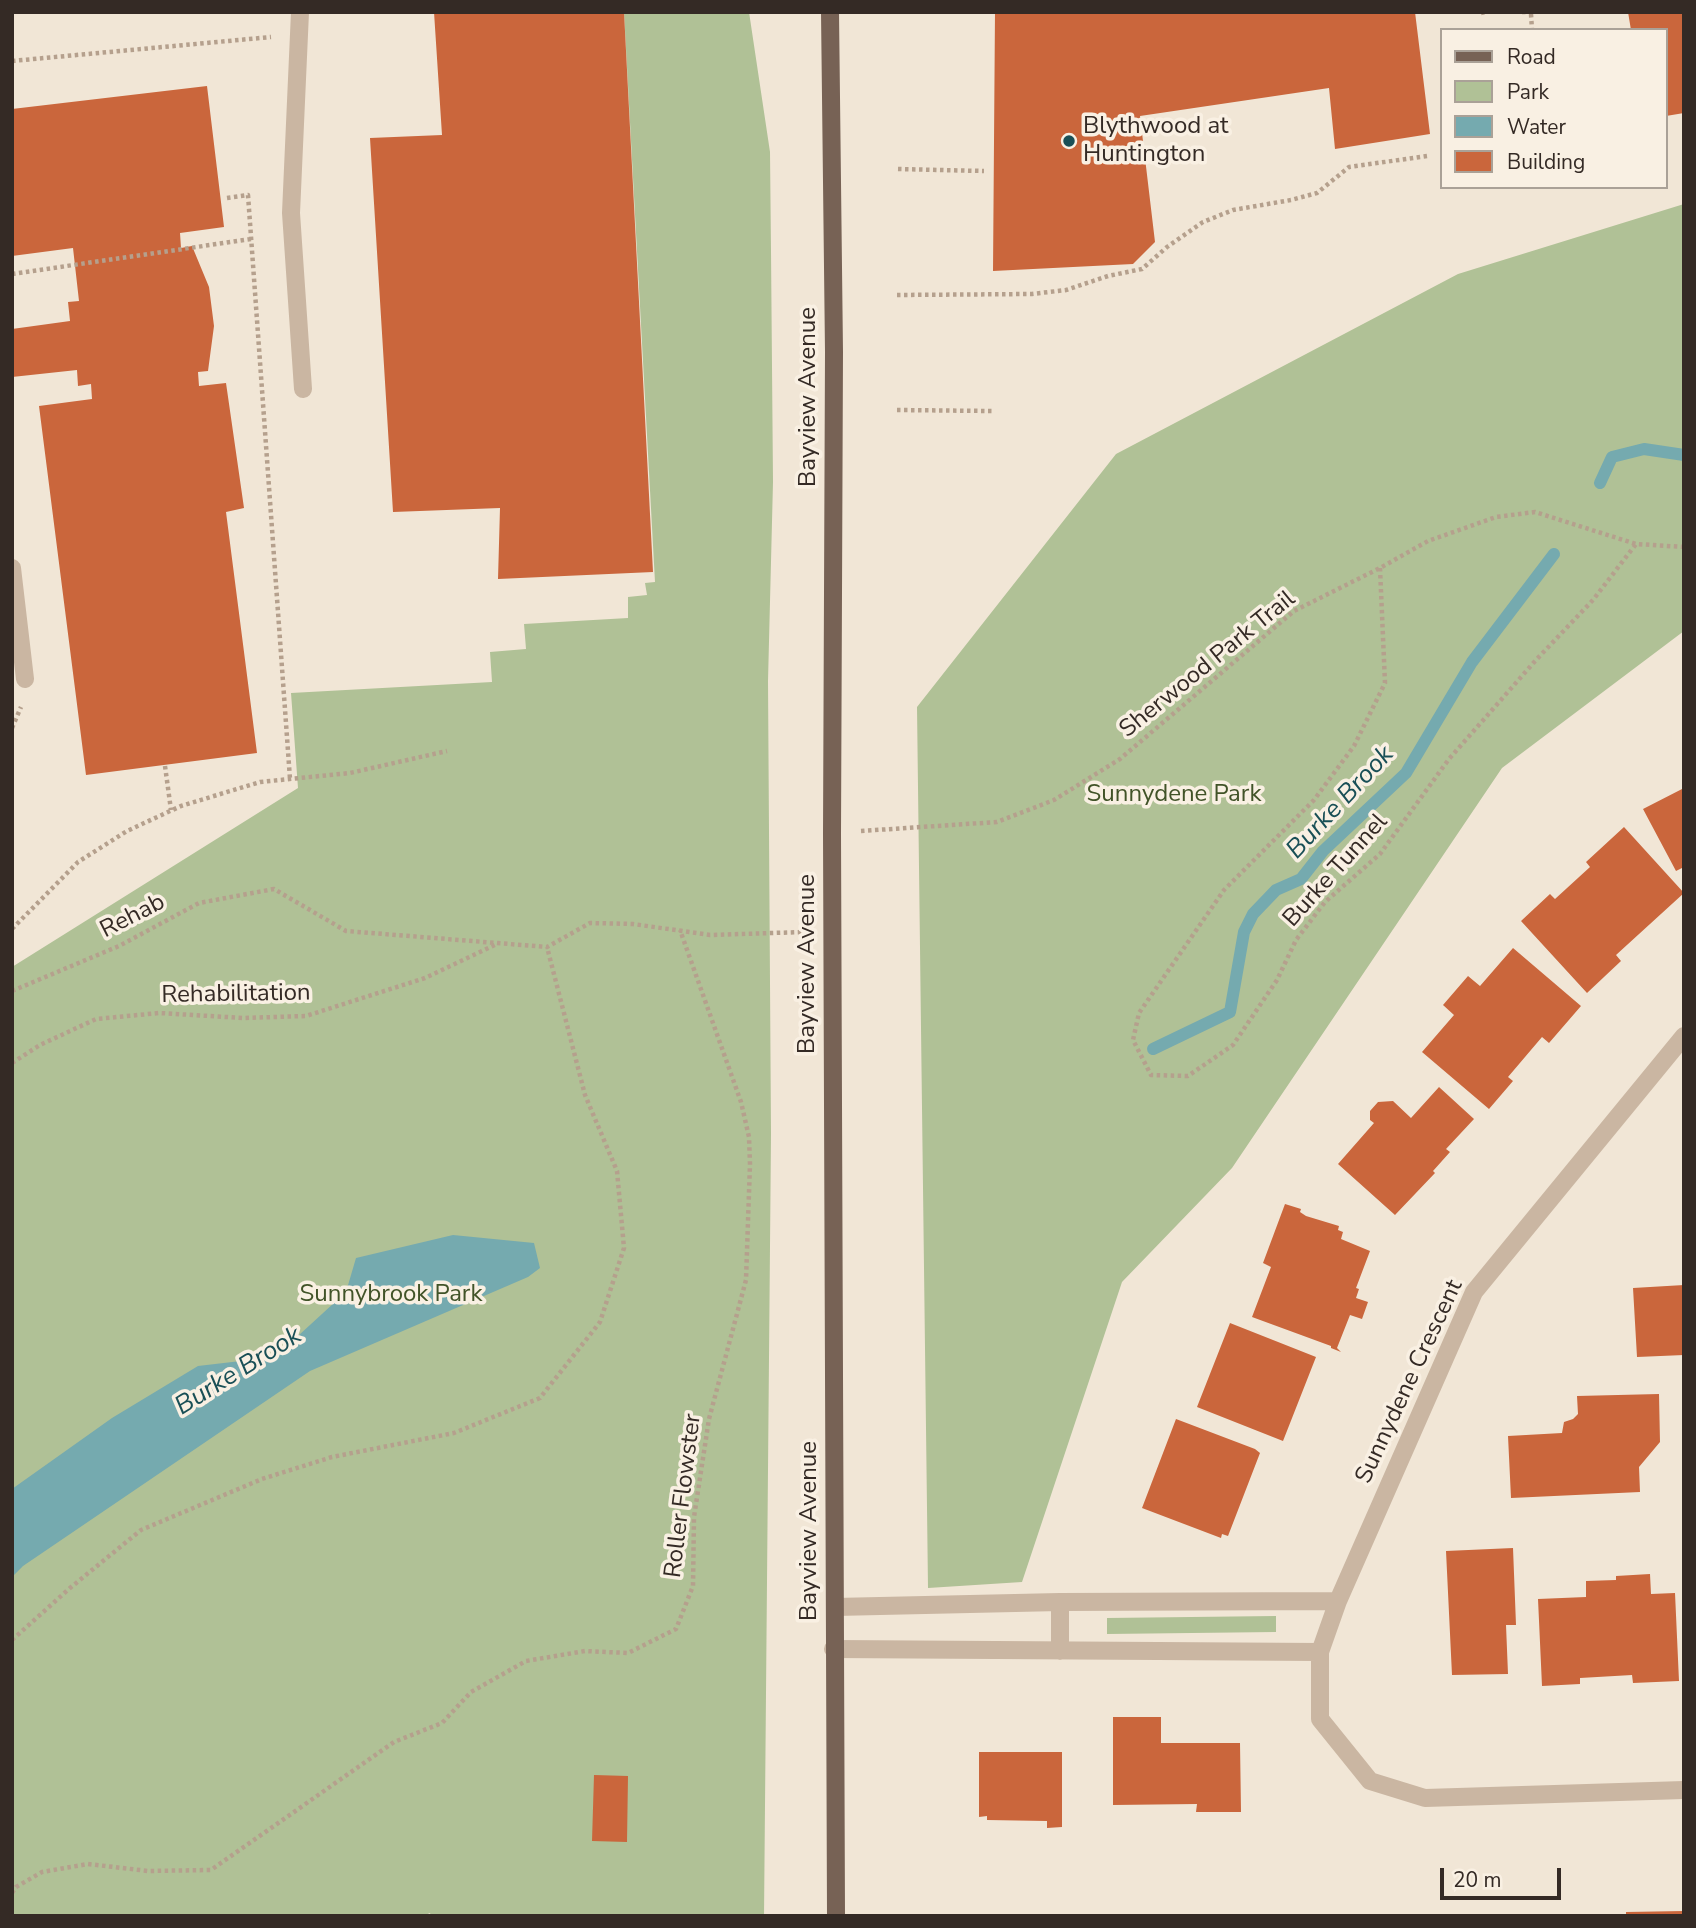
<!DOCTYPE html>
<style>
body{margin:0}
#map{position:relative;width:1696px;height:1928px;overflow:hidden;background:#f1e6d6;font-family:"Nunito Sans",sans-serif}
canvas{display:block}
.frame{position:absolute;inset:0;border:14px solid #342a25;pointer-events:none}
.legend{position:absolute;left:1440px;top:28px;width:228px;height:161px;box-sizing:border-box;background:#f9f0e3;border:2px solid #aaa197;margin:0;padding:9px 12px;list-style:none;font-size:21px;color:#342a25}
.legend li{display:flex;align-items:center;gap:14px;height:35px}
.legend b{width:35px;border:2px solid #aaa197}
.scale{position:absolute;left:1440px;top:1868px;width:121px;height:32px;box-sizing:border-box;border:4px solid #342a25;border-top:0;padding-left:9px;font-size:21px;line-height:24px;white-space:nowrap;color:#342a25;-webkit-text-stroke:5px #f9f0e3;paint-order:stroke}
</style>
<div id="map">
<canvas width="1696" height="1928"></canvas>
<div class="frame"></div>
<ul class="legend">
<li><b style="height:9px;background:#776255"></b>Road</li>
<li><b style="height:19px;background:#b0c196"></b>Park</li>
<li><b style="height:19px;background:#75aaaf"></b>Water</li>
<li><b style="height:19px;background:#ca663c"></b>Building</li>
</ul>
<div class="scale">20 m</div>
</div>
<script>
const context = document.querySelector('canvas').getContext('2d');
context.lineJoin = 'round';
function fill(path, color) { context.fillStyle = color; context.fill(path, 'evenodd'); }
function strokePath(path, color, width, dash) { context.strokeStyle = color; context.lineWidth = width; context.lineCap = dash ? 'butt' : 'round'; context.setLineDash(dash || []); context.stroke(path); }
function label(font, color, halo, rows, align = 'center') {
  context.font = font + ' "Nunito Sans",sans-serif'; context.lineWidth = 7; context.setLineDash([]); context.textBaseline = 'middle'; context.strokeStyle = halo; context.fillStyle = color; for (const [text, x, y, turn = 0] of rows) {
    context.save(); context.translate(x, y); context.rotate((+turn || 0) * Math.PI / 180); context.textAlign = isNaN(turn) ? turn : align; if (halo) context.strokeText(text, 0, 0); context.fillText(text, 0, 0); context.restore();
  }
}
fill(new Path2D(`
 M624,12H749L770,152L771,251L773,482L768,681L771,1134L764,1916H431L430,1913L423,1916H12V967L298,788L291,693L492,682L490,652L526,649L524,624L628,618V597L647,595L645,583L655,582Z
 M1684,204V631L1502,768L1232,1168L1122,1282L1022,1582L928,1588L917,707L1116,454L1458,274Z
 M1276,1616V1632L1107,1634V1618Z`), '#b0c196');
fill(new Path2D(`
 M453,1235L534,1243L540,1268L528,1277L310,1371L23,1566L12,1577V1489L112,1418L198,1366L275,1357L346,1292L356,1258Z`), '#75aaaf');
strokePath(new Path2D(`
 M1600,483L1612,457L1644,449L1684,455
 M1153,1049L1230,1012L1244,932L1253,914L1276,890L1301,879L1323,851L1406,773L1472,662L1554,554`), '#75aaaf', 12);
fill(new Path2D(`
 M434,12H624L653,572L498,579L500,508L393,512L370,138L442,135Z
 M995,12H1415L1430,134L1335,149L1329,88L1140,116L1155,242L1133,264L993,271Z
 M1628,12H1684V113L1666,116V30H1631Z
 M207,86L224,227L180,233L181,248L192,246L209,287L214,326L208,371L198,372L199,386L226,383L244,508L226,512L257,753L86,775L39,406L92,399L91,384L78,386L77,370L12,377V329L70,321L68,302L79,301L73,248L12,256V109Z
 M1684,788V867L1676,871L1643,809Z
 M1624,827L1684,893L1616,955L1621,961L1587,993L1521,921L1550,894L1555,899L1590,867L1586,862Z
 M1513,948L1581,1006L1549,1043L1542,1037L1508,1077L1513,1081L1489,1109L1422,1052L1454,1015L1443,1005L1468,976L1480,986Z
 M1439,1087L1474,1119L1446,1149L1450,1152L1433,1171L1435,1173L1395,1215L1338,1164L1374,1123L1370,1120V1111L1378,1102L1393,1101L1411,1118Z
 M1285,1204L1301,1209L1300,1212L1306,1216L1339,1226L1338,1230L1343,1232L1341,1239L1370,1251L1356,1288L1359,1289L1356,1298L1368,1302L1362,1319L1350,1315L1337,1348L1341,1352L1331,1348V1346L1252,1317L1271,1267L1263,1263Z
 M1684,1285V1355L1637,1357L1633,1288Z
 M1230,1323L1316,1357L1283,1441L1197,1407Z
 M1659,1394L1660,1442L1639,1467L1640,1492L1511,1498L1508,1436L1562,1433L1564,1422L1573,1419L1578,1414L1577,1396Z
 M1176,1419L1255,1449L1260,1453L1228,1536L1222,1534L1221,1538L1142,1508Z
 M1513,1548L1516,1625H1506L1508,1674L1452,1675L1446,1551Z
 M1650,1574L1651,1594L1675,1593L1679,1681L1633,1683L1632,1675L1580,1678V1684L1542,1686L1538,1599L1586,1597V1581L1616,1580V1576Z
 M1113,1717H1161V1743H1240L1241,1812H1196L1197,1804L1113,1805Z
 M979,1752H1062V1827L1047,1828V1821L987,1820V1816L979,1817Z
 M594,1775L628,1776L627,1842L592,1841Z
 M1684,1911V1916H1626V1912Z`), '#ca663c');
strokePath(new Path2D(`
 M1522,12H1534
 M1481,13L1486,12
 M1531,14L1532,30
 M12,61L271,37
 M898,169L984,171
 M227,198L248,195L290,779
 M12,274L251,239
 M897,295L1032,294L1066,290L1108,276L1142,269L1167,247L1203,222L1233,210L1291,200L1317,193L1349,167L1427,156
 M897,410L992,411
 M1380,568L1385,683L1354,746L1314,800L1224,890L1139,1013L1133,1040L1151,1075L1188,1076L1233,1045L1277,980L1296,940L1325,902L1380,854L1449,759L1536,660L1593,600L1636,544
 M12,728L21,707
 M165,766L171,810
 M861,831L997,822L1054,800L1120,759L1294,611L1380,568L1428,541L1496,517L1535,512L1636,544L1684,547
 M12,929L78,862L127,831L181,806L260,782L350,773L447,751
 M12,991L119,946L199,903L274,889L346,931L547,947L590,923L633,924L710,935L804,932
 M12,1063L40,1045L96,1019L159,1013L243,1018L306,1016L425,978L497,944
 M12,1640L70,1588L141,1530L262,1479L332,1457L454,1433L540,1398L600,1322L624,1248L617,1171L585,1095L547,947
 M12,1893L16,1887L42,1872L88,1864L148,1871L211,1870L394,1742L442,1723L471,1692L526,1661L585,1651L628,1653L676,1629L693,1586L694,1517L709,1419L746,1280L750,1164L749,1137L741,1102L680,930`), '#b5a08d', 4.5, [3.5, 3.5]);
strokePath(new Path2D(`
 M300,12L291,213L303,389
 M12,568L25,679
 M1684,1036L1474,1292L1338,1601L1320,1652V1719L1370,1781L1425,1798L1684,1790
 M835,1607L1060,1602L1338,1601
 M833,1649L1320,1652
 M1060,1651V1602`), '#cab6a2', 18);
strokePath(new Path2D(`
 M830,12L834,352L832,833L836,1916`), '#776255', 18);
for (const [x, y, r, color] of [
 [1069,141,7,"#194f56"]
]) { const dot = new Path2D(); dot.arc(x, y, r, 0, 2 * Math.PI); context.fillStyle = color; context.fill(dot); strokePath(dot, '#f9f0e3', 2.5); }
label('24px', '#342a25', '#f9f0e3', [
 ["Blythwood at",1083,127],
 ["Huntington",1083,155]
], 'left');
label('24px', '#342a25', '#f9f0e3', [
 ["Bayview Avenue",809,397,-90],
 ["Sherwood Park Trail",1208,665,-39],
 ["Burke Tunnel",1336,871,-48],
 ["Rehab",133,917,-27],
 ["Bayview Avenue",808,964,-90],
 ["Rehabilitation",236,995,-1],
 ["Sunnydene Crescent",1410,1382,-65],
 ["Roller Flowster",684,1496,-83],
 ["Bayview Avenue",810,1531,-90]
]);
label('24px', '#415328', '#f9f0e3', [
 ["Sunnydene Park",1174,795],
 ["Sunnybrook Park",391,1295]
]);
label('italic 26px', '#194f56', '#f9f0e3', [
 ["Burke Brook",1341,803,-47],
 ["Burke Brook",239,1372,-32]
]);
</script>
